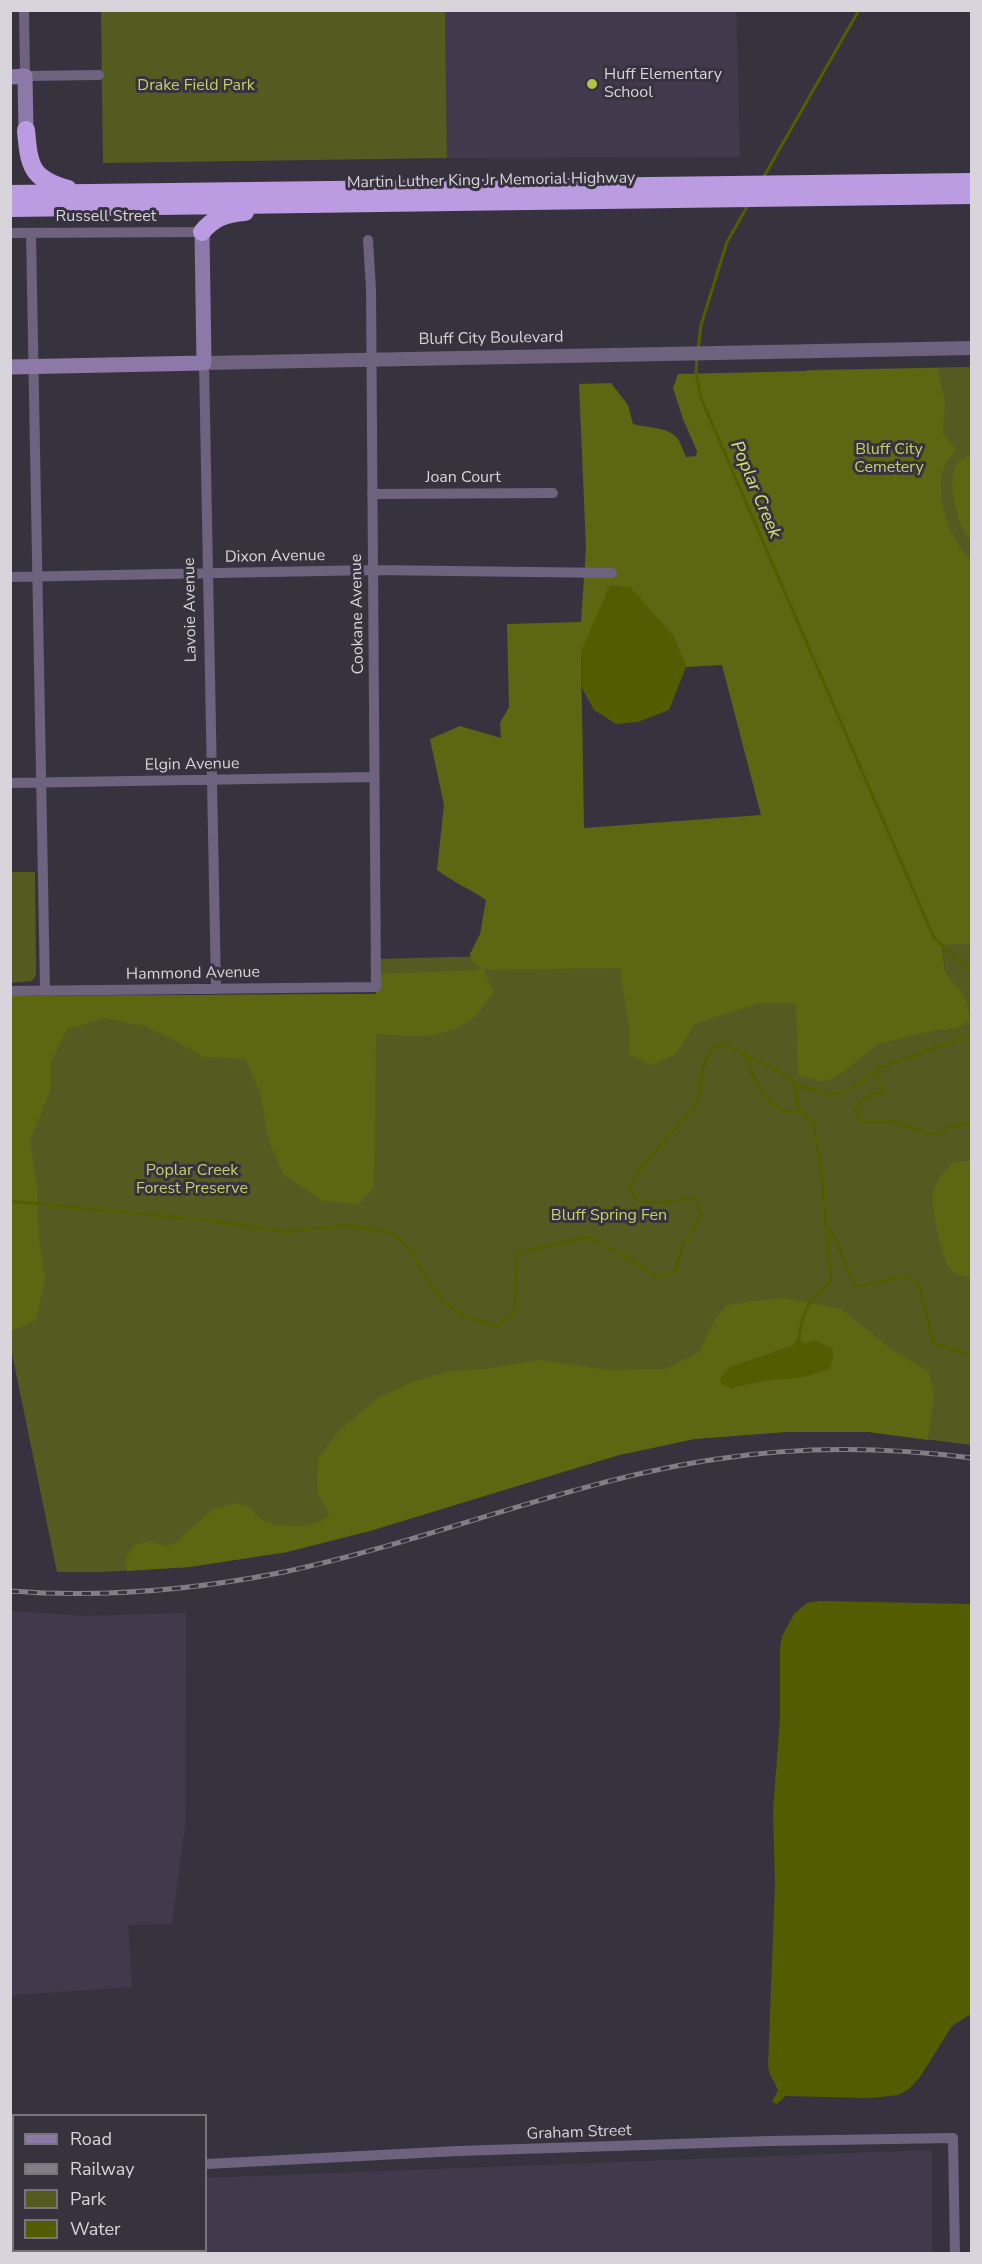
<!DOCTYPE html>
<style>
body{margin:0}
#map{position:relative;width:982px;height:2264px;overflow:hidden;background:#37333e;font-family:"Nunito Sans",sans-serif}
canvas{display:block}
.frame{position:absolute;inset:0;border:12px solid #d7d4dc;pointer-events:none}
.legend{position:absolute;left:12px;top:2114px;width:195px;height:138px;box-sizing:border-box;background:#37333e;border:2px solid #77737d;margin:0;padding:8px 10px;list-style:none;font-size:18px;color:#d7d4dc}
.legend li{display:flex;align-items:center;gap:12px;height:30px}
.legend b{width:30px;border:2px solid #77737d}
</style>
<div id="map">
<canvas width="982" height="2264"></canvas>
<div class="frame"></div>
<ul class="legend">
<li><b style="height:8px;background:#8d79a7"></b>Road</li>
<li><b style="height:8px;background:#817e88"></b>Railway</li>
<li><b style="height:16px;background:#535b20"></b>Park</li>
<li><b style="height:16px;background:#535d00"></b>Water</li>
</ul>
</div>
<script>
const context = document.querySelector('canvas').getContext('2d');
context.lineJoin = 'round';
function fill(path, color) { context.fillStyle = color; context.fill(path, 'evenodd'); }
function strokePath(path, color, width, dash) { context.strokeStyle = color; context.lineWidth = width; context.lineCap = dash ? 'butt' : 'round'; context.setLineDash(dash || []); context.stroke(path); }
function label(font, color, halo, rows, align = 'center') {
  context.font = font + ' "Nunito Sans",sans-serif'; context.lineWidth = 6; context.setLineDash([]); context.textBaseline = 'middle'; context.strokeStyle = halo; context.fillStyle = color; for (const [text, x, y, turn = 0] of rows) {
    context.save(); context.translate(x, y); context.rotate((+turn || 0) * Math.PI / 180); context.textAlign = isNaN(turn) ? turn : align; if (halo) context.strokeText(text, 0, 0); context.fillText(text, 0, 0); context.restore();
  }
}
fill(new Path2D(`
 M445,11H736L740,157L447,158Z
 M11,1611L85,1616L186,1613L185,1826L172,1924L128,1925L132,1987L11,1995Z
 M932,2150V2253H11V2185H14V2250H206V2178Z`), '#423a4c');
fill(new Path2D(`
 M101,11H445L447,158L103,163Z
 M971,367V1445L869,1432H785L694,1439L619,1455L287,1552L189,1567L101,1572H57L11,1349L10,996L376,994V959L795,948L847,1070L877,1045L934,1031L956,1029L961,991L945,971L942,944L806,370Z
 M11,872H35L36,976L32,981L11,983Z`), '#535b20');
fill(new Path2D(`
 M937,368L945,402L943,433L956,449C953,454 948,459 945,464C933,494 949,540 972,561L971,944L942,945L945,971L961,991L967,1004L970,1020L956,1029L934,1031L877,1045L847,1070L824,1082L798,1075L796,1003H759L695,1024L676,1054L651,1065L629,1054V1027L620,968L484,970L494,992C487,1000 481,1012 473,1018C443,1041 410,1037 376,1034L374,1187L359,1204L323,1201L283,1174L268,1138L260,1092L245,1059L203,1057L171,1038L145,1026L105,1018L66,1030L51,1063V1089L30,1140L37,1189L39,1241L45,1278L36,1320L11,1331L10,996L376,994V974L479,970V966L472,961L470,954L480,934L486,900C470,889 453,882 437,870L444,805L430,739L460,726L501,738L500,723L509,707L507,624L581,622L586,548L579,384L611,383L628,405L633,424C648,429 666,425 678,439C681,444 683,451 686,457L696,456L697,451L683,419L673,388L678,374ZM672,634L686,667L722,665L761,815L584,828L581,651Z
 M968,456H971V540C958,528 945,481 957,464C959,460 964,459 968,456Z
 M971,1161H972L971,1277C963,1276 956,1276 950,1269C942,1258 930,1205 933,1192C937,1179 944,1171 954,1162Z
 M783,1298L841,1309L892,1350L929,1372L934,1394L928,1440L869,1432H785L694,1439L619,1455L370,1531L287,1552L189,1567L127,1571L126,1558L135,1545L151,1541L165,1546L175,1543L213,1509L235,1503L250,1507L260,1519L275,1525L299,1526L321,1522L329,1514L317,1492L318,1459L339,1430L378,1398L412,1382L450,1371L486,1369L540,1360L609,1370L666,1369L700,1352L712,1324L726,1306L751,1301ZM799,1337L804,1344L814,1340L833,1349L830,1368L731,1388L730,1367L793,1345Z`), '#5d6712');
fill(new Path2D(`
 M610,585L630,587L672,634L686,667L669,710L638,722L616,724L594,710L582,688L581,651Z
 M799,1337L804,1344L814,1340L833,1349V1359L830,1369L800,1378L761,1381L731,1388L721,1384L720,1378L730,1367L793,1346Z
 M820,1601L971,1604V2014L952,2026L920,2077L909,2089L898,2095L871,2098L785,2096L777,2104L772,2102L778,2090L770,2074L768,2067L775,1883L773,1811L780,1719V1648L782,1636L794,1614L807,1603Z`), '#535d00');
strokePath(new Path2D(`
 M763,178L859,10
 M698,350L701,325L727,242L748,205
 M697,357L696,372L701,398L934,938L972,973
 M744,1056C753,1074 762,1100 781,1109C787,1111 795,1111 801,1112
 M875,1073L884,1092C870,1094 863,1097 855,1109L861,1122H892L931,1134H937L948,1127L972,1123
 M795,1086C795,1103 799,1111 813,1121L821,1169L831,1281C809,1302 804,1305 799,1337
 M10,1201L224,1222L286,1232L347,1225L392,1233L412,1252L424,1275L442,1301L466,1317L497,1326L514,1313L517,1253L588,1237L625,1256L660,1278L675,1272L683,1244L701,1216L697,1198L654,1203L637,1200L629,1187L639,1170L697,1104L703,1068L710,1050L723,1044L786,1075L795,1085L836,1095L857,1085L882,1067L972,1034
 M827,1226C842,1245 844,1267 857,1287L905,1276L919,1284L933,1343L961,1353L972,1352`), '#535d00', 3);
strokePath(new Path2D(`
 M24,10L25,76L99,75
 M10,233L202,232
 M31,233L45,990
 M204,363L216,989
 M372,494L553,493
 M10,577L373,570L612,573
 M10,783L374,777
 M10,991L376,987L371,289L368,240
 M206,2164L458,2151L769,2141L953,2138L955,2254
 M10,2175H14`), '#6e627e', 10);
strokePath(new Path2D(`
 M204,363L972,348`), '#6e627e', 14);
strokePath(new Path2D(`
 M10,77L25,76L26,130
 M10,367L204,363L202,232`), '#8d79a7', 15);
strokePath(new Path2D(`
 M26,130C29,166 31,179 68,189
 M10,194L972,182
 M10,208L972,195
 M202,232C213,218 227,213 245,212`), '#bb9ce2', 18);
const rail = new Path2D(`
 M10,1591C102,1598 194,1590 284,1572C430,1541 569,1481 717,1459C801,1446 887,1447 972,1458`);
strokePath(rail, '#817e88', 5);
strokePath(rail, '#37333e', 3, [9]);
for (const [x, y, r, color] of [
 [592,84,6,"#b2c34c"]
]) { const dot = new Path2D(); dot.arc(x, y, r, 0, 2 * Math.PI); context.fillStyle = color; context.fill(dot); strokePath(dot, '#37333e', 2); }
label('16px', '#d7d4dc', '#37333e', [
 ["Huff Elementary",604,75],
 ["School",604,93]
], 'left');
label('16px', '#c1d266', '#37333e', [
 ["Drake Field Park",196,86],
 ["Bluff City",889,450],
 ["Cemetery",889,468],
 ["Poplar Creek",192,1171],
 ["Forest Preserve",192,1189],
 ["Bluff Spring Fen",609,1216]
]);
label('16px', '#d7d4dc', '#37333e', [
 ["Martin Luther King Jr Memorial Highway",491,181,-1],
 ["Russell Street",106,217],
 ["Bluff City Boulevard",491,339,-1],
 ["Joan Court",463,478],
 ["Dixon Avenue",275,557,-1],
 ["Lavoie Avenue",191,610,-91],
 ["Cookane Avenue",358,614,-91],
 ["Elgin Avenue",192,765,-1],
 ["Hammond Avenue",193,974,-1],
 ["Graham Street",579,2133,-2]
]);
label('italic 18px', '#d1e276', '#37333e', [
 ["Poplar Creek",755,490,67]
]);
</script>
